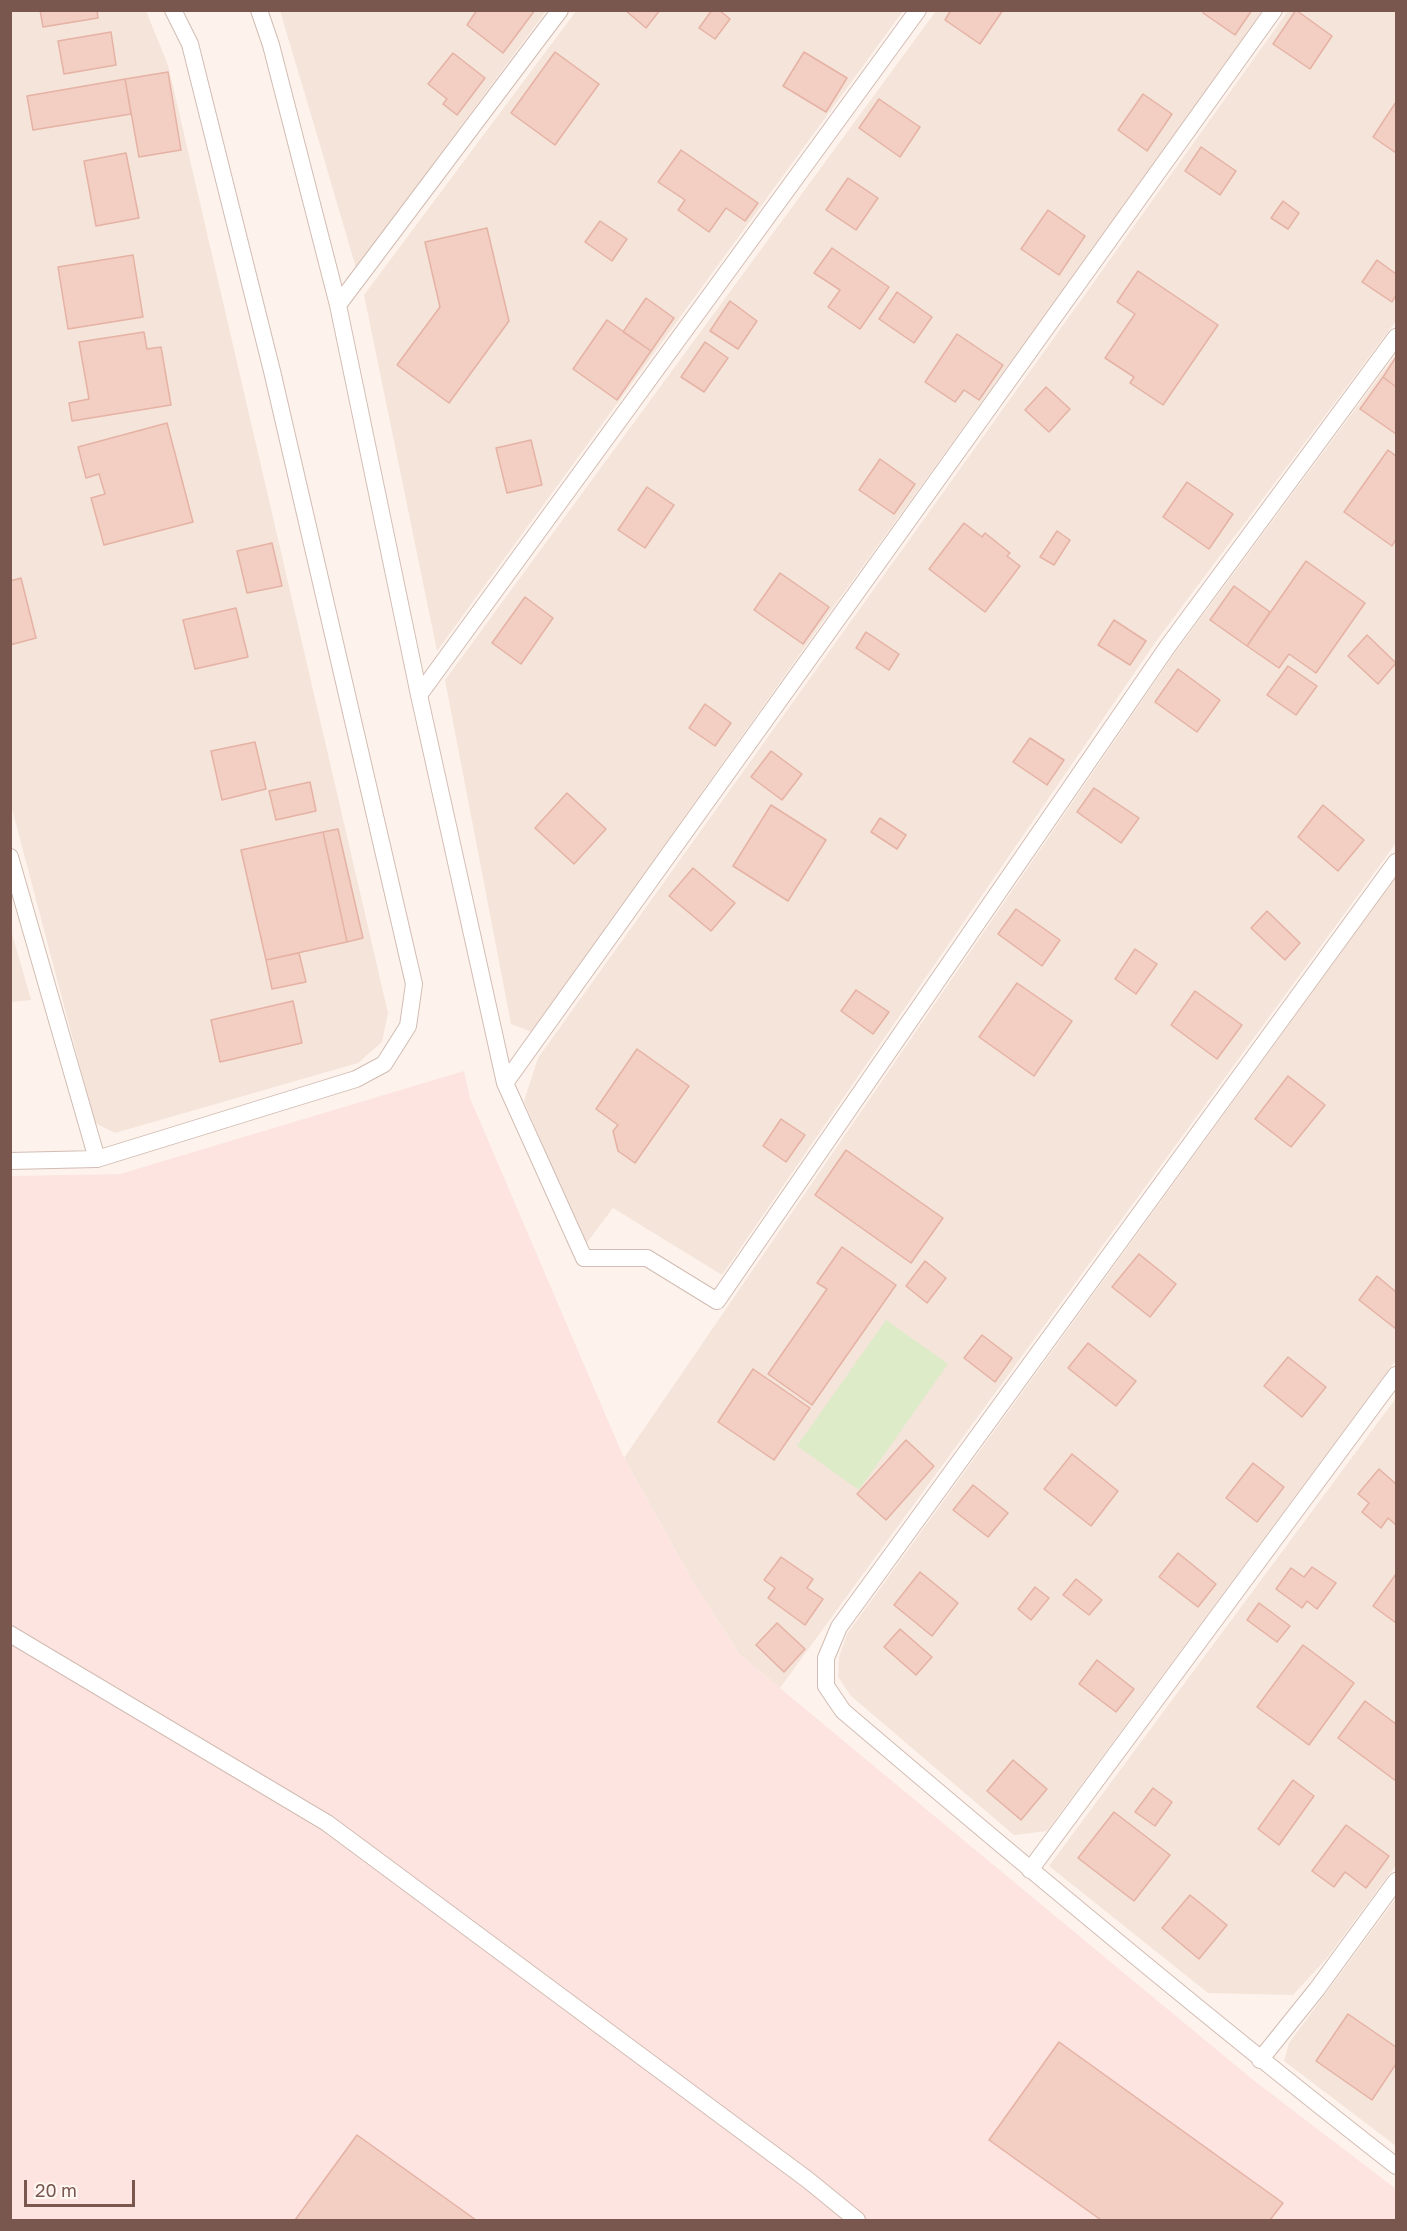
<!DOCTYPE html>
<style>
body{margin:0}
#map{position:relative;width:1407px;height:2231px;overflow:hidden;background:#fdf3ec;font-family:"Golos Text",sans-serif}
canvas{display:block}
.frame{position:absolute;inset:0;border:12px solid #79564e;pointer-events:none}
.scale{position:absolute;left:24px;top:2180px;width:111px;height:27px;box-sizing:border-box;border:3px solid #79564e;border-top:0;padding-left:8px;font-size:18px;line-height:21px;white-space:nowrap;color:#79564e;-webkit-text-stroke:4px #fff8f3;paint-order:stroke}
</style>
<div id="map">
<canvas width="1407" height="2231"></canvas>
<div class="frame"></div>
<div class="scale">20 m</div>
</div>
<script>
const context = document.querySelector('canvas').getContext('2d');
context.lineJoin = 'round';
function fill(path, color) { context.fillStyle = color; context.fill(path, 'evenodd'); }
function strokePath(path, color, width, dash) { context.strokeStyle = color; context.lineWidth = width; context.lineCap = dash ? 'butt' : 'round'; context.setLineDash(dash || []); context.stroke(path); }
fill(new Path2D(`
 M10,11H146L168,65L388,1013L382,1042L358,1063L115,1133L95,1123L11,805Z
 M280,11H546L356,268L312,118Z
 M576,11H903L437,651L364,295Z
 M936,11H1262L1189,116L834,606L532,1032L511,1024L445,680Z
 M1288,11H1396V321L1157,640L722,1275L613,1208L585,1245L524,1101L538,1058Z
 M1396,354V843L780,1688L740,1655L694,1584L624,1458L1174,654Z
 M1396,877V1360L1047,1831L1014,1835L851,1696L838,1677L839,1657L847,1634Z
 M11,930L31,1000L11,1002Z
 M1396,1398V1865L1327,1958L1293,1995L1208,1993L1049,1866Z
 M1396,1898V2146L1284,2061L1289,2043Z`), '#f5e4da');
fill(new Path2D(`
 M464,1071L470,1098L624,1458L694,1584L740,1655L1252,2079L1396,2189V2220H11L10,1176L120,1174Z`), '#fde4e0');
fill(new Path2D(`
 M886,1320L948,1364L859,1490L797,1446Z`), '#ddebc9');
const building = new Path2D(`
 M40,10H97L98,18L43,27Z
 M477,10H535L503,53L467,25Z
 M625,10H660L646,28Z
 M712,10H719L730,19L715,39L699,28Z
 M951,10H1003L980,44L945,20Z
 M1204,10H1252L1235,35L1203,13Z
 M1296,10L1332,36L1310,69L1273,44Z
 M111,32L116,65L64,74L58,41Z
 M555,52L599,84L555,145L511,113Z
 M804,52L847,78L826,112L783,86Z
 M453,53L485,78L457,115L443,104L447,99L428,84Z
 M168,72L181,150L139,157L125,79Z
 M125,79L131,114L33,130L27,96Z
 M1143,94L1172,114L1147,151L1118,130Z
 M879,99L920,127L900,157L859,128Z
 M1396,102V153L1373,137Z
 M1201,147L1236,171L1220,195L1185,171Z
 M681,150L758,203L745,221L726,208L709,232L678,210L685,200L658,182Z
 M126,153L139,218L96,226L84,161Z
 M848,178L878,198L856,230L826,210Z
 M1283,201L1299,213L1288,229L1271,218Z
 M1048,210L1085,236L1059,275L1021,249Z
 M600,221L627,239L612,261L585,242Z
 M487,228L509,321L449,403L397,365L440,307L425,242Z
 M832,248L889,287L860,329L828,307L840,290L814,273Z
 M133,255L143,317L68,329L58,267Z
 M1377,260L1396,274V295L1392,302L1362,282Z
 M1138,271L1218,325L1163,405L1130,383L1134,377L1105,358L1135,314L1117,302Z
 M897,292L932,317L914,343L879,319Z
 M646,298L674,318L651,351L623,332Z
 M730,301L757,321L738,349L710,331Z
 M607,320L651,351L617,400L573,369Z
 M144,332L147,349L161,347L171,405L72,421L69,403L89,399L79,342Z
 M957,334L1003,365L979,400L964,390L955,402L925,382Z
 M705,342L728,358L704,392L681,377Z
 M1396,357V387L1383,377Z
 M1383,377L1396,387V434L1360,409Z
 M1046,387L1070,409L1049,432L1025,410Z
 M167,423L193,522L104,545L91,498L105,494L99,474L86,478L78,447Z
 M531,440L542,485L507,493L496,448Z
 M1388,450L1396,456V539L1392,546L1344,512Z
 M880,459L915,484L894,514L859,490Z
 M1187,482L1233,514L1209,549L1163,517Z
 M647,487L674,505L645,548L618,530Z
 M964,523L982,537L985,533L1010,553L1007,556L1020,566L985,612L929,569Z
 M1057,531L1070,540L1054,565L1040,557Z
 M272,543L282,586L247,593L237,551Z
 M1306,561L1365,603L1316,673L1289,654L1279,668L1247,646Z
 M780,573L829,607L803,644L754,610Z
 M21,578L36,638L10,645V581Z
 M1234,586L1270,612L1247,646L1210,620Z
 M525,597L553,618L521,664L492,643Z
 M236,608L248,657L195,669L183,620Z
 M1114,620L1146,641L1130,665L1098,645Z
 M866,632L899,654L889,670L856,648Z
 M1367,635L1396,663L1378,684L1348,656Z
 M1288,666L1317,686L1296,715L1267,695Z
 M1178,669L1220,700L1197,732L1155,702Z
 M705,704L731,723L715,746L689,728Z
 M1030,738L1064,760L1047,785L1013,762Z
 M255,742L266,789L222,800L211,751Z
 M771,751L802,774L782,800L751,777Z
 M310,782L316,811L276,820L269,791Z
 M1094,788L1139,818L1121,843L1077,812Z
 M567,793L606,829L574,864L535,828Z
 M771,805L826,840L788,901L733,866Z
 M1323,805L1364,840L1338,871L1298,837Z
 M880,818L906,835L897,849L871,832Z
 M338,829L363,938L347,942L323,832Z
 M323,832L347,942L266,960L241,850Z
 M693,868L735,903L711,931L669,896Z
 M1016,909L1060,940L1042,966L998,934Z
 M1267,911L1300,943L1285,960L1251,928Z
 M1135,949L1157,964L1136,994L1115,979Z
 M299,953L306,982L272,989L266,960Z
 M1017,983L1072,1021L1034,1076L979,1037Z
 M856,990L889,1012L873,1034L841,1011Z
 M1195,991L1242,1025L1217,1059L1171,1025Z
 M293,1001L302,1043L220,1062L211,1020Z
 M637,1049L689,1086L635,1163L618,1151L613,1131L618,1125L596,1109Z
 M1288,1076L1325,1105L1291,1147L1255,1119Z
 M781,1119L805,1135L786,1162L763,1146Z
 M846,1150L943,1218L911,1263L815,1195Z
 M842,1247L896,1285L812,1405L768,1374L827,1289L817,1283Z
 M1139,1254L1176,1284L1150,1317L1112,1287Z
 M925,1261L946,1278L927,1303L906,1286Z
 M1377,1276L1396,1292V1329L1359,1300Z
 M982,1335L1012,1358L995,1382L964,1358Z
 M1088,1343L1136,1381L1116,1406L1068,1368Z
 M1288,1357L1326,1387L1302,1417L1264,1386Z
 M753,1369L810,1408L774,1460L718,1422Z
 M906,1440L934,1466L886,1520L857,1494Z
 M1072,1454L1118,1491L1091,1526L1044,1489Z
 M1253,1463L1284,1487L1257,1522L1226,1498Z
 M1379,1469L1396,1484V1525L1388,1518L1381,1528L1362,1512L1369,1503L1358,1494Z
 M973,1485L1008,1513L988,1537L953,1510Z
 M1178,1553L1216,1584L1198,1607L1159,1577Z
 M781,1557L813,1579L807,1588L823,1599L805,1625L768,1598L775,1588L764,1580Z
 M1312,1567L1336,1583L1317,1609L1307,1601L1302,1608L1276,1589L1291,1568L1304,1577Z
 M920,1572L958,1603L932,1636L894,1605Z
 M1396,1574V1623L1373,1606Z
 M1076,1579L1102,1600L1089,1615L1063,1595Z
 M1035,1587L1049,1598L1031,1620L1018,1609Z
 M1259,1603L1290,1626L1277,1642L1247,1620Z
 M777,1623L805,1649L784,1672L756,1645Z
 M900,1629L932,1657L916,1675L884,1647Z
 M1303,1645L1354,1683L1309,1745L1257,1707Z
 M1097,1660L1134,1689L1116,1712L1079,1684Z
 M1365,1701L1396,1724V1781L1338,1738Z
 M1013,1760L1047,1789L1021,1820L987,1791Z
 M1293,1780L1314,1796L1279,1845L1258,1829Z
 M1153,1788L1172,1802L1155,1826L1135,1812Z
 M1114,1812L1170,1855L1134,1901L1078,1858Z
 M1346,1825L1389,1856L1366,1888L1345,1872L1334,1887L1312,1871Z
 M1190,1895L1227,1925L1199,1959L1162,1928Z
 M1348,2014L1396,2047V2064L1372,2100L1316,2061Z
 M1059,2042L1283,2203L1270,2220H1101L989,2140Z
 M357,2135L476,2220H295Z`);
fill(building, '#f2cec3');
strokePath(building, '#e5b2a4', 1.5);
const lane = new Path2D(`
 M259,10L271,45L338,305L419,695L505,1083L584,1258H647L717,1301L1168,646L1396,337
 M338,305L560,10
 M419,695L918,10
 M10,857L97,1159
 M1396,862L839,1627L826,1658V1686L843,1711C1025,1866 1208,2019 1396,2166
 M505,1083L1274,10
 M10,1161L97,1159L356,1079L384,1064L408,1026L414,984L272,371L190,44L173,10
 M10,1634L327,1823L808,2180L857,2220
 M1030,1870L1396,1375
 M1260,2060L1317,1989L1396,1881`);
strokePath(lane, '#d2bcb3', 18);
strokePath(lane, '#fff', 16);
</script>
